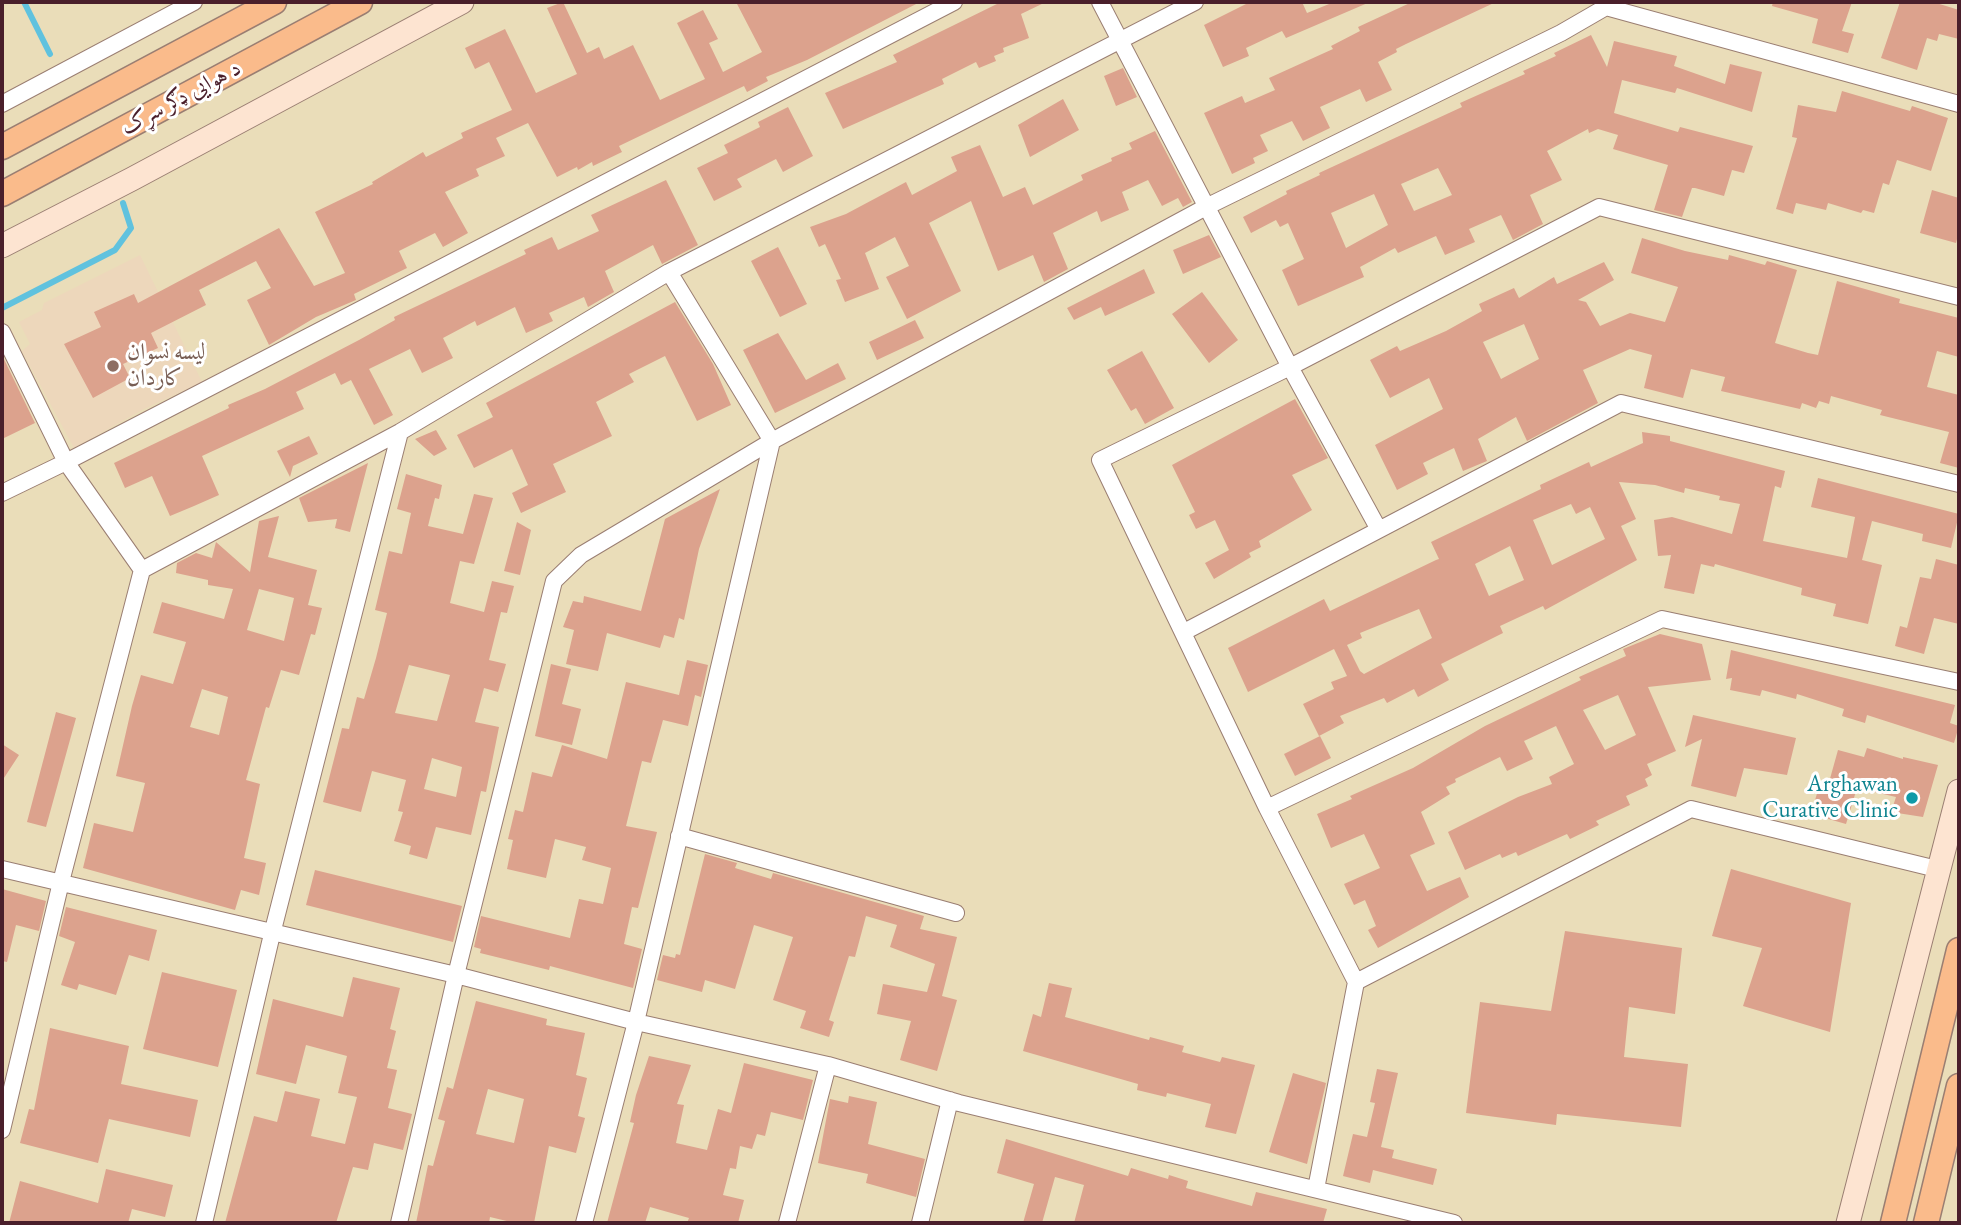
<!DOCTYPE html>
<meta charset="utf-8">
<style>
body{margin:0}
#map{position:relative;width:1961px;height:1225px;overflow:hidden;background:#eaddb9;font-family:"EB Garamond",serif}
canvas{display:block}
.frame{position:absolute;inset:0;border:4px solid #4a1f2b;pointer-events:none}
</style>
<div id="map">
<canvas width="1961" height="1225"></canvas>
<div class="frame"></div>
</div>
<script>
const context = document.querySelector('canvas').getContext('2d');
context.lineJoin = 'round';
function fill(path, color) { context.fillStyle = color; context.fill(path, 'evenodd'); }
function strokePath(path, color, width, dash) { context.strokeStyle = color; context.lineWidth = width; context.lineCap = dash ? 'butt' : 'round'; context.setLineDash(dash || []); context.stroke(path); }
function label(font, color, halo, rows, align = 'center') {
  context.font = font + ' "EB Garamond",Amiri,serif'; context.lineWidth = 6; context.setLineDash([]); context.textBaseline = 'middle'; context.strokeStyle = halo; context.fillStyle = color; for (const [text, x, y, turn = 0] of rows) {
    context.save(); context.translate(x, y); context.rotate((+turn || 0) * Math.PI / 180); context.textAlign = isNaN(turn) ? turn : align; if (halo) context.strokeText(text, 0, 0); context.fillText(text, 0, 0); context.restore();
  }
}
fill(new Path2D(`
 M140,255L202,382L144,409L74,448L22,351L30,344L19,322L42,310L44,303Z`), '#edd7bb');
strokePath(new Path2D(`
 M24,2L50,54
 M2,308L115,250L131,228L123,203`), '#60c2de', 6);
fill(new Path2D(`
 M563,2L587,53L599,47L604,59L633,45L660,100L705,79L677,23L703,10L718,39L709,43L723,72L762,52L736,2H920L807,60L766,77L768,81L747,92L744,86L619,146L622,152L593,166L592,162L578,170L577,167L557,177L528,123L496,138L505,156L476,169L479,176L445,192L468,233L443,247L435,233L399,251L407,268L354,294L356,300L316,317L269,345L247,300L271,288L256,261L199,290L206,305L151,333L158,348L123,364L130,378L93,398L64,344L101,327L94,312L134,294L138,303L279,228L314,286L345,273L315,212L373,184L372,182L423,152L426,157L463,138L461,133L512,110L489,62L475,69L465,48L505,29L536,93L577,74L547,8Z
 M1001,2H1046L1021,14L1029,38L1003,48L1004,52L994,56L996,61L979,68L976,62L942,79L944,84L843,129L825,93L897,62L893,55Z
 M1250,2H1302L1307,13L1334,2H1370L1286,38L1282,31L1246,48L1249,56L1223,67L1204,25Z
 M1412,2H1496L1406,44L1396,49L1397,52L1378,62L1392,90L1366,102L1360,89L1320,107L1330,128L1303,141L1292,121L1260,135L1268,151L1253,158L1255,163L1232,174L1204,113L1242,96L1245,103L1275,90L1269,78L1333,49L1331,46L1360,31L1358,27Z
 M1773,2H1852L1842,31L1854,34L1848,53L1812,43L1818,19L1772,6Z
 M1900,2H1933L1959,10V39L1939,34L1937,41L1927,38L1917,70L1881,58Z
 M1591,35L1607,67L1614,41L1677,56L1674,66L1725,84L1730,64L1762,72L1752,112L1677,88L1675,93L1622,80L1614,113L1678,132L1680,127L1753,146L1744,173L1732,170L1724,196L1695,188H1692L1682,217L1654,210L1668,165L1613,149L1618,135L1598,129L1589,133L1588,129L1547,151L1562,180L1530,195L1543,224L1513,240L1501,215L1469,229L1475,242L1445,255L1436,236L1398,253L1395,248L1360,267L1364,277L1298,306L1282,270L1304,259L1288,223L1280,227L1276,220L1251,233L1243,217L1287,194L1286,191L1320,175L1319,173L1462,107L1460,103L1525,74L1523,71L1556,56L1554,53ZM1438,168L1452,195L1414,211L1401,184ZM1374,194L1388,225L1346,248L1331,213Z
 M1123,68L1137,97L1116,106L1104,76Z
 M1842,91L1910,111L1912,106L1948,118L1931,171L1897,160L1889,185L1883,183L1874,213L1863,210L1861,213L1828,203L1826,210L1796,203L1793,214L1776,209L1797,138L1792,137L1798,105L1836,112Z
 M1063,99L1079,130L1030,157L1018,125Z
 M788,107L813,156L783,172L776,159L737,179L742,187L714,201L697,168L728,153L724,145L760,127L758,122Z
 M1155,131L1192,202L1183,207L1178,198L1162,206L1148,180L1122,192L1129,210L1101,222L1097,211L1053,233L1068,269L1044,282L1033,255L998,271L971,201L929,223L961,291L907,319L886,277L909,266L895,237L865,253L879,289L845,302L836,280L841,279L825,244L819,247L810,227L846,214L906,182L912,195L957,171L951,157L980,145L1003,197L1025,187L1033,205L1083,180L1081,175L1112,161L1111,158L1132,149L1129,143Z
 M666,180L698,245L662,264L653,245L605,271L614,292L588,307L584,297L549,313L553,321L526,333L515,307L477,326L475,321L443,338L453,358L422,373L410,349L369,369L393,415L374,425L351,380L341,385L335,373L296,392L304,409L202,456L219,495L194,506L170,516L152,476L125,488L114,463L229,408L228,405L265,389L359,340L395,320L394,317L526,254L524,250L552,237L558,250L599,231L591,215Z
 M1932,190L1959,198V231L1956,243L1920,233Z
 M1209,235L1221,257L1183,274L1173,250Z
 M1642,238L1685,251L1728,260L1729,255L1765,265L1767,261L1797,270L1775,343L1808,353L1818,355L1837,281L1900,299L1899,303L1959,318V357L1937,351L1927,387L1959,395V468L1940,463L1949,432L1880,415L1882,410L1831,396L1829,404L1819,401L1816,408L1802,403L1800,409L1721,391L1725,377L1691,369L1683,398L1644,388L1652,355L1630,349L1583,370L1598,403L1527,441L1516,417L1478,439L1487,461L1463,471L1454,448L1423,463L1428,474L1397,490L1375,445L1443,409L1429,378L1390,398L1370,360L1397,346L1400,351L1446,331L1482,311L1479,304L1514,288L1519,298L1554,277L1557,284L1604,262L1614,280L1578,300L1586,302L1600,326L1630,313L1665,322L1678,287L1631,273ZM1524,324L1539,359L1501,379L1483,342Z
 M778,247L807,304L780,317L751,261Z
 M1144,269L1155,293L1105,316L1101,307L1074,320L1067,308Z
 M1202,292L1238,340L1209,363L1172,314Z
 M675,302L713,364L731,405L697,421L665,356L629,374L634,382L596,402L612,436L553,464L566,492L521,513L512,493L528,485L512,449L474,468L457,435L493,417L486,403Z
 M915,320L924,338L877,360L869,342Z
 M778,333L806,380L838,363L846,379L775,413L743,350Z
 M1142,351L1174,408L1145,424L1136,408L1131,411L1107,370Z
 M2,355L35,423L2,439Z
 M1295,399L1328,458L1292,475L1312,510L1259,541L1261,547L1249,553L1251,557L1214,579L1205,563L1229,550L1215,520L1196,529L1189,515L1195,512L1172,465Z
 M436,430L447,449L434,456L415,439Z
 M1642,432L1670,436V441L1785,471L1781,488L1775,486L1763,541L1847,558L1855,517L1811,507L1818,478L1959,514L1951,548L1922,541L1923,534L1872,521L1862,560L1882,565L1868,624L1833,616L1836,604L1801,595L1802,588L1715,564L1714,567L1701,564L1694,594L1664,588L1671,555L1658,556L1654,520L1672,517L1732,534L1740,504L1719,500L1720,496L1685,488L1684,493L1655,485L1619,482L1636,519L1621,526L1637,560L1545,610L1543,606L1500,626L1503,633L1441,664L1449,680L1418,697L1414,689L1387,703L1384,698L1340,716L1344,723L1319,736L1303,704L1334,689L1331,682L1347,676L1334,649L1248,692L1228,648L1324,599L1330,611L1436,560L1439,559L1431,542L1541,489L1540,485L1589,462L1591,467L1643,443ZM1571,504L1576,514L1590,507L1605,539L1552,565L1533,520ZM1510,546L1524,580L1489,596L1475,564ZM1419,609L1432,638L1364,674L1360,671L1347,645L1362,638L1360,633Z
 M309,436L318,454L293,466L290,477L277,451Z
 M368,463L350,532L335,528L337,519L308,522L299,498Z
 M406,474L442,485L439,499L435,498L428,526L463,534L474,494L493,498L474,564L460,561L450,603L484,612L492,581L514,586L507,613L501,612L489,660L506,664L498,692L484,688L475,722L499,727L486,792L481,791L471,835L436,827L427,859L409,854L411,846L394,841L403,812L398,811L406,780L372,771L361,812L323,802L342,728L349,729L357,697L364,699L376,658L387,613L375,610L389,551L402,554L411,513L397,509ZM409,665L450,675L437,721L395,713ZM432,758L462,767L456,797L424,789Z
 M720,489L699,549L684,620L679,618L674,638L664,635L660,648L607,633L598,671L566,664L574,630L563,627L573,601L583,603L584,596L641,611L665,519Z
 M279,516L268,557L317,570L308,605L322,608L315,635L311,634L299,675L281,670L269,708L266,707L246,780L260,784L244,858L266,863L259,895L241,890L235,910L83,868L94,823L133,832L145,783L116,776L132,706L141,675L173,684L186,642L153,633L162,602L224,619L233,589L208,585V580L176,573L177,563L196,553L212,558L216,542L250,572L259,521ZM259,589L294,598L284,641L247,630ZM202,689L228,697L219,735L190,727Z
 M517,522L531,530L520,575L504,571Z
 M1936,559L1959,565V624L1934,618L1924,654L1895,646L1900,626L1907,628L1920,577L1931,579Z
 M1660,634L1702,644L1711,680L1648,687L1676,751L1647,764L1652,775L1645,779L1648,786L1626,796L1630,805L1596,821L1599,825L1570,839L1567,834L1518,856L1516,852L1502,858L1500,854L1465,870L1448,832L1518,797L1552,784L1549,777L1574,764L1556,726L1524,741L1533,759L1507,771L1500,757L1455,779L1456,782L1446,787L1450,794L1421,812L1435,844L1410,855L1427,891L1460,877L1469,897L1378,948L1368,930L1376,926L1365,900L1354,905L1344,884L1380,868L1364,834L1331,848L1317,814L1352,799L1350,796L1413,768L1485,726L1581,680L1579,677L1626,656L1623,649ZM1618,695L1636,735L1605,750L1583,710Z
 M1731,650L1955,705L1950,723L1959,726L1954,743L1867,715L1865,723L1842,716L1844,709L1797,694L1796,699L1762,690L1760,696L1730,690L1732,678L1726,679Z
 M687,660L708,665L701,697L695,695L688,726L663,720L651,763L642,761L626,826L657,832L638,908L632,907L624,944L642,949L633,988L550,966L549,970L480,953L481,949L474,947L481,916L570,938L579,899L603,904L611,868L582,860L586,847L555,839L546,878L507,869L513,840L508,839L515,810L523,812L532,772L552,777L562,745L607,759L626,682L679,695Z
 M551,664L571,669L562,704L581,709L572,745L535,736Z
 M56,712L76,718L46,827L27,822Z
 M1693,715L1796,738L1787,775L1744,768L1736,797L1691,786L1702,739L1685,747Z
 M1320,736L1331,758L1295,776L1284,754Z
 M2,744L19,755L2,781Z
 M1867,748L1903,759V757L1938,765L1923,817L1891,812L1896,797L1857,788L1846,824L1811,814L1818,790L1826,793L1838,750L1864,757Z
 M705,854L737,863L735,868L771,879L773,873L924,916L920,929L957,937L942,996L957,1000L937,1071L900,1060L911,1021L877,1014L883,984L927,992L935,964L890,947L897,925L866,916L855,957L849,956L829,1020L834,1022L829,1037L800,1028L806,1011L773,1000L793,937L754,925L735,989L705,980L702,992L657,980L663,955L675,958L676,954L680,955Z
 M1731,869L1851,903L1830,1032L1743,1006L1762,948L1712,936Z
 M315,870L462,906L453,942L306,905Z
 M2,889L46,901L39,931L16,925L7,962L2,961Z
 M66,907L157,930L149,961L129,955L116,995L79,984L77,990L61,985L75,942L59,936Z
 M1565,931L1682,948L1675,1014L1629,1007L1624,1057L1688,1064L1681,1127L1557,1114L1556,1125L1466,1113L1480,1002L1551,1011Z
 M162,972L237,990L218,1067L143,1049Z
 M353,977L400,988L390,1029L396,1031L387,1068L397,1070L388,1108L412,1114L403,1150L374,1143L368,1170L353,1167L336,1223H225L254,1116L277,1122L285,1091L320,1099L311,1136L345,1144L357,1097L338,1093L347,1056L306,1045L296,1084L256,1074L273,999L343,1017Z
 M1049,983L1072,988L1065,1017L1149,1040L1150,1037L1184,1046L1182,1052L1220,1062L1222,1057L1255,1065L1236,1134L1205,1127L1211,1104L1167,1093L1166,1097L1137,1090L1138,1084L1023,1051L1033,1014L1041,1017Z
 M476,1001L547,1019L546,1025L585,1033L576,1075L587,1078L578,1116L585,1118L576,1153L549,1146L534,1223H515L490,1217L489,1223H416L428,1165L433,1166L445,1121L438,1119L447,1087L453,1089ZM488,1089L524,1099L514,1143L476,1134Z
 M50,1028L129,1046L121,1084L198,1100L190,1137L109,1119L98,1163L20,1143L29,1109L34,1110Z
 M649,1056L691,1065L677,1104L684,1105L676,1143L707,1150L718,1109L731,1113L744,1063L813,1080L803,1120L771,1112L765,1136L757,1134L752,1149L740,1146L736,1169L730,1168L723,1195L744,1200L738,1223H687L689,1218L650,1207L645,1223H607L634,1123L630,1122L636,1095Z
 M1377,1069L1398,1073L1381,1147L1394,1150L1392,1158L1437,1169L1433,1185L1373,1170L1370,1183L1343,1176L1353,1134L1367,1137L1375,1103L1370,1102Z
 M1293,1073L1326,1083L1307,1164L1269,1152Z
 M849,1096L877,1102L868,1144L925,1159L916,1197L866,1183L868,1174L818,1163L830,1099L848,1103Z
 M1006,1139L1128,1176L1131,1168L1168,1179L1169,1175L1188,1181L1186,1188L1252,1206L1256,1192L1327,1209L1323,1223H1074L1084,1185L1055,1177L1042,1223H1023L1034,1184L997,1173Z
 M106,1169L173,1185L165,1217L132,1209L128,1223H9L20,1181L98,1203Z`), '#dca28d');
const street = new Path2D(`
 M1100,2L1290,367L1378,528
 M2,104L194,2
 M2,332L66,462L2,493
 M142,570L66,462L954,2
 M1184,632L1621,403L1959,484
 M1267,808L1662,619L1959,682
 M679,836L956,913
 M2,869L456,975L636,1022L828,1065L959,1103L1454,1223
 M1356,982L1267,808L1100,460L1290,367L1599,207L1959,297
 M2,1130L61,882L142,570L400,432L669,272L1195,2
 M1316,1189L1356,982L1691,809L1941,870
 M204,1223L272,934L400,432
 M399,1223L456,975L554,581L581,555L772,441L1206,207L1561,33L1606,7L1959,104
 M584,1223L636,1022L772,441L669,272
 M787,1223L828,1065
 M920,1223L950,1100`);
const secondary = new Path2D(`
 M2,246L132,179L462,2
 M1848,1223L1959,791`);
const primary = new Path2D(`
 M2,147L274,2
 M2,194L360,2
 M1893,1223L1959,950
 M1926,1223L1959,1086`);
strokePath(street, '#9a7e72', 18);
strokePath(secondary, '#9a7e72', 25);
strokePath(primary, '#9a7e72', 27);
strokePath(street, '#fff', 16);
strokePath(secondary, '#fde4d1', 23);
strokePath(primary, '#fabb8b', 24);
for (const [x, y, r, color] of [
 [113,366,7,"#8d6e63"],
 [1912,798,7,"#0f9aa8"]
]) { const dot = new Path2D(); dot.arc(x, y, r, 0, 2 * Math.PI); context.fillStyle = color; context.fill(dot); strokePath(dot, '#fff', 2.5); }
label('23px', '#4a1f2b', '#fff', [
 ["د هوایی ډګر سړک",181,98,-28]
]);
label('23px', '#785e54', '#fff', [
 ["لیسه نسوان",127,353],
 ["کاردان",127,379]
], 'left');
label('23px', '#0d838f', '#fff', [
 ["Arghawan",1898,785],
 ["Curative Clinic",1898,811]
], 'right');
</script>
